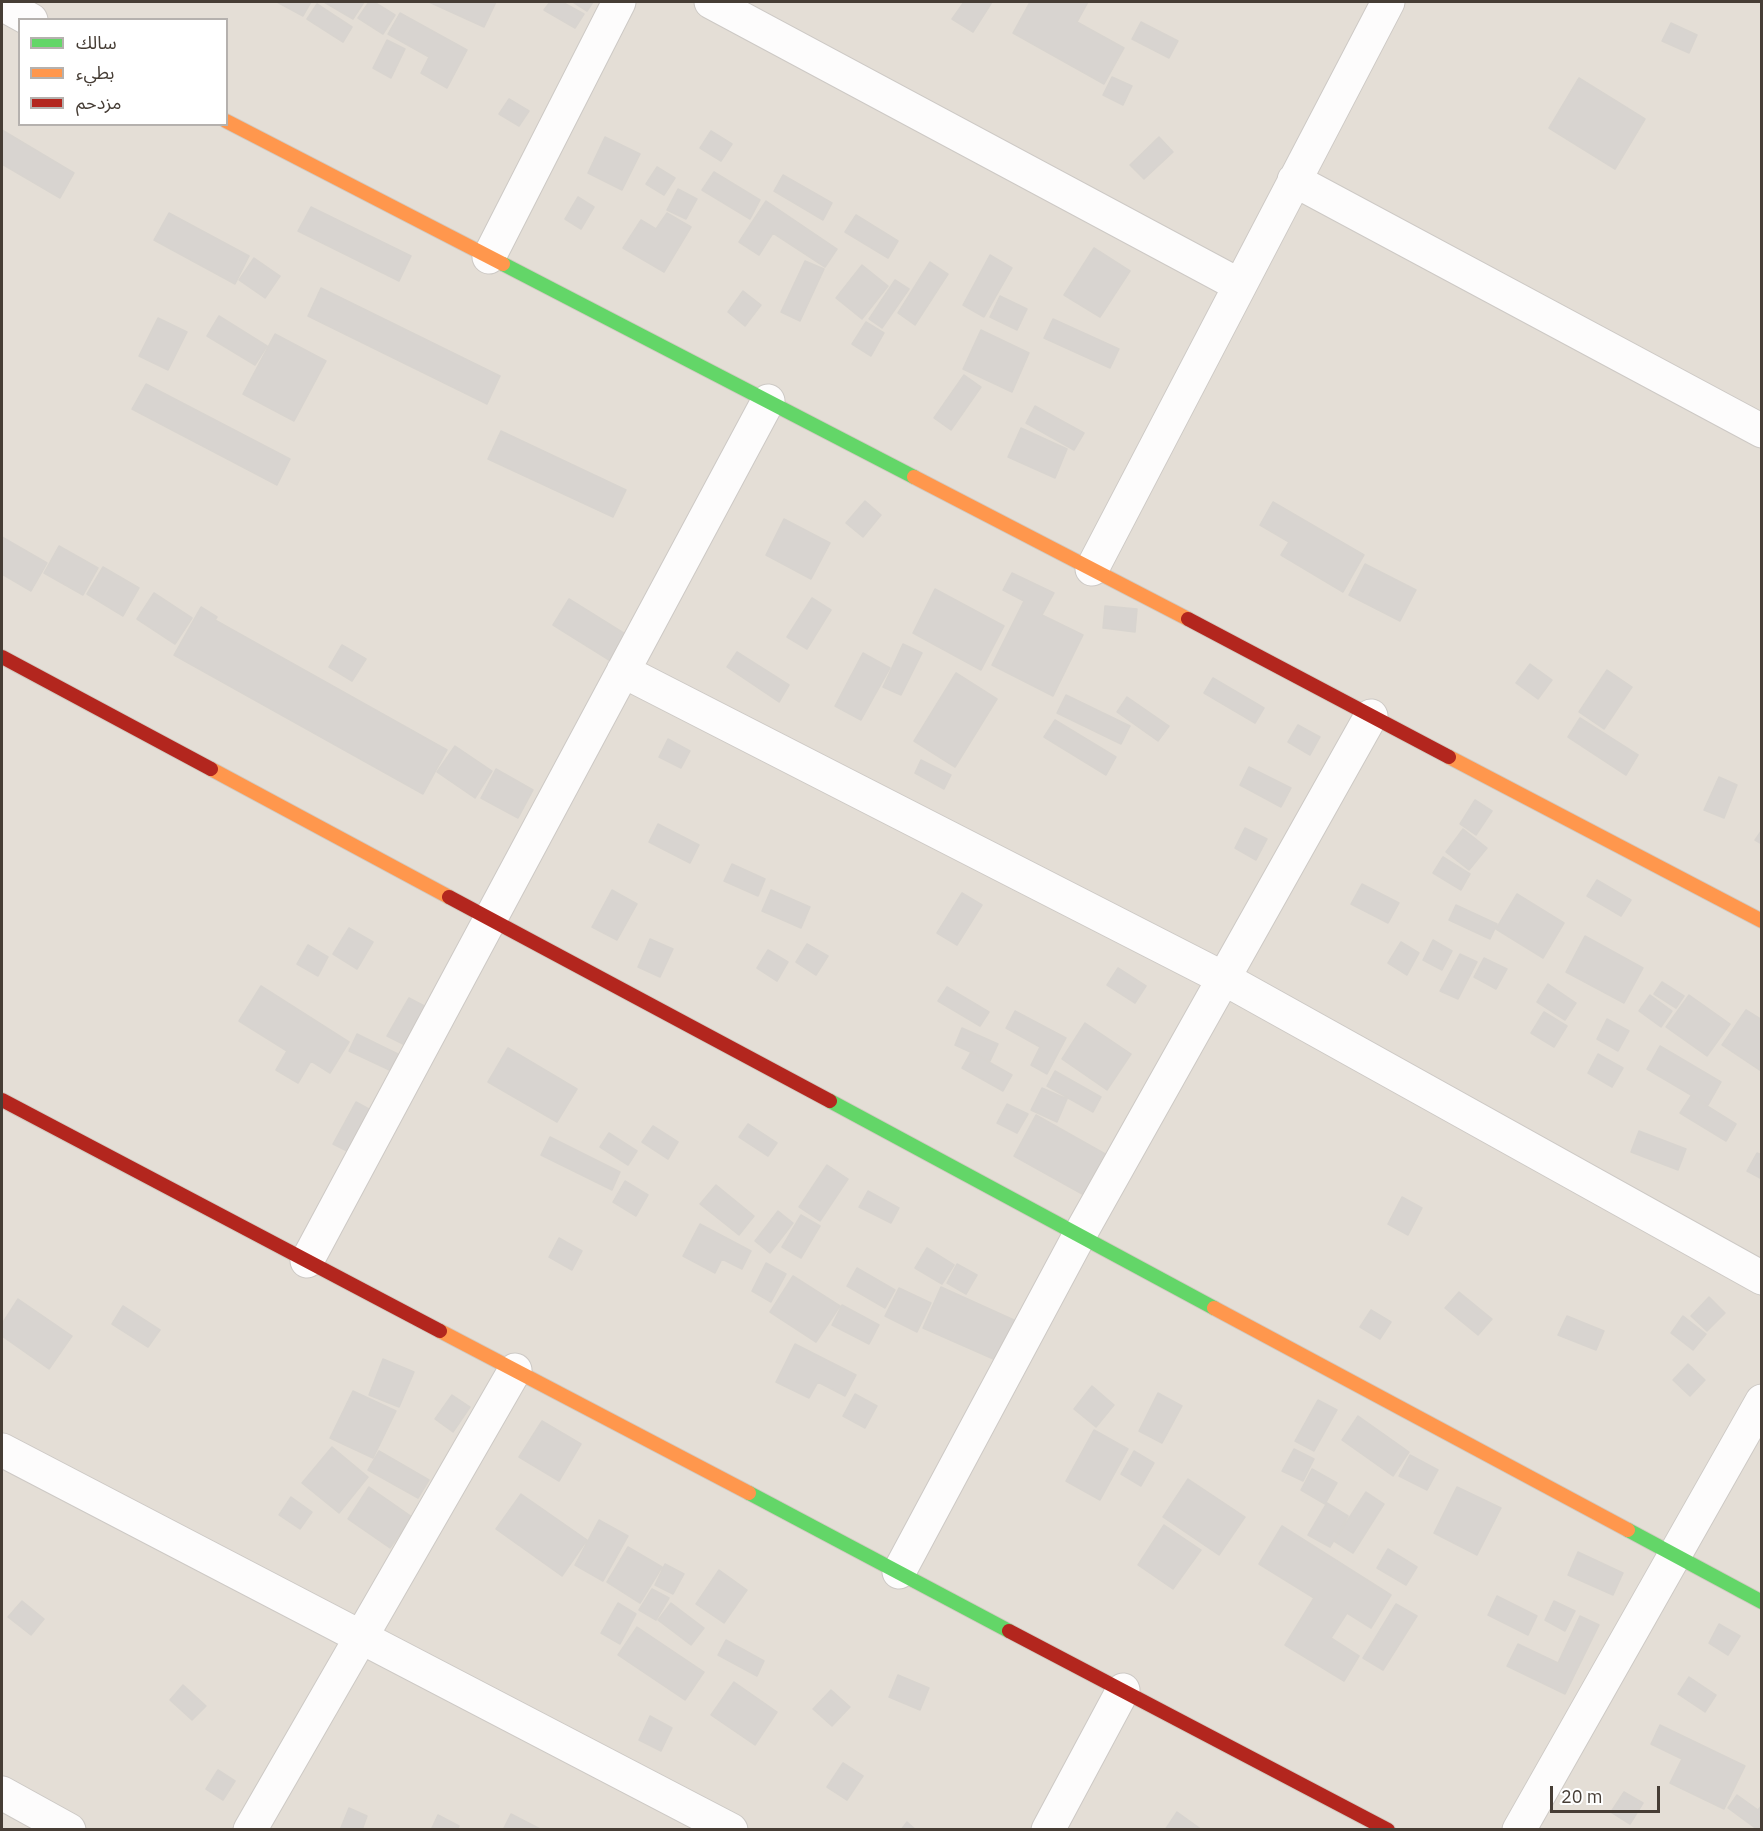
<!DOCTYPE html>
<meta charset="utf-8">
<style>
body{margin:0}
#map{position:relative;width:1763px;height:1831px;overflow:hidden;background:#f0ede9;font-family:"IBM Plex Sans","Noto Sans Arabic",sans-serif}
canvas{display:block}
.frame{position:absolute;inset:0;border:3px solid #463d35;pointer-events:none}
.legend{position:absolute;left:18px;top:18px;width:210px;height:108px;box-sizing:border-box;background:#fff;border:2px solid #b5b1ae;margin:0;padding:8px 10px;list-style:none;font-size:18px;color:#463d35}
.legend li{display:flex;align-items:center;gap:12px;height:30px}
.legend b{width:30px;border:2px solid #b5b1ae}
.scale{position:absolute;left:1550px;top:1786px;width:110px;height:27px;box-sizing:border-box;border:3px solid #463d35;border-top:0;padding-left:8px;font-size:18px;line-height:21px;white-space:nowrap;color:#463d35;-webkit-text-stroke:4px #fff;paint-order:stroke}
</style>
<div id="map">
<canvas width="1763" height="1831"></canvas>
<div class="frame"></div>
<ul class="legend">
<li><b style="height:8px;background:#63d668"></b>سالك</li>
<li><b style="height:8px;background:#ff974d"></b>بطيء</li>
<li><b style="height:8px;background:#b3261e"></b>مزدحم</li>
</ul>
<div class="scale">20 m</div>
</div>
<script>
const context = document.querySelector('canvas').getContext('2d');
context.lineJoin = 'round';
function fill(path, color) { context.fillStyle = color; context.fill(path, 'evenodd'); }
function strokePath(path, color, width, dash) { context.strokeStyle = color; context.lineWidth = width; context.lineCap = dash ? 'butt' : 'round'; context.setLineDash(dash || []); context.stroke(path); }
fill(new Path2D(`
 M2,2H1761V1829H2ZM20,20H226V124H20Z`), '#e4ded6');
const building = new Path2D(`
 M277,2H311L303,16Z
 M324,2H364L353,19Z
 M369,2H374L395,15L383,34L358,18Z
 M429,2H496L484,27Z
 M550,2H562L584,14L575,28L544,10Z
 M573,2H593L587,11Z
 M964,2H992L973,32L952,19Z
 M1030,2H1088L1077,22L1124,48L1104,84L1013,33Z
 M317,4L352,27L343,42L307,19Z
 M400,13L467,50L447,88L421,73L429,57L388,34Z
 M1141,22L1178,41L1169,58L1132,39Z
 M1671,23L1697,35L1689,53L1662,41Z
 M387,40L405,49L391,78L373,68Z
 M1112,77L1132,86L1123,105L1103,95Z
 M1579,78L1645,119L1615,169L1549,128Z
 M509,99L529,111L519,126L499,114Z
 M2,130L74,173L60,198L2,164Z
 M711,131L732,144L721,161L700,148Z
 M605,137L640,154L622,190L588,173Z
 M1159,137L1173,152L1144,179L1130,165Z
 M657,167L675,178L664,195L646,184Z
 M714,172L760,200L750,219L702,190Z
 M783,175L832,203L823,220L774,191Z
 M678,189L697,199L686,219L667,210Z
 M578,197L594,207L581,229L565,219Z
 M766,201L837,249L825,267L773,233L759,255L739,242Z
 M311,207L411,256L399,281L298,231Z
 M169,213L249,256L235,284L154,240Z
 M667,213L691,227L664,272L623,248L641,220L656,229Z
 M856,215L898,241L888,258L845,232Z
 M1094,248L1130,271L1100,317L1064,295Z
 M990,255L1012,268L984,317L963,305Z
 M254,258L280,276L265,298L239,280Z
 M805,261L824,269L800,321L781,312Z
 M930,262L948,274L915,325L898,313Z
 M862,265L888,286L862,319L836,298Z
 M895,280L909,289L882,328L869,319Z
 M321,288L500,376L487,404L308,316Z
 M743,291L761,305L745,326L728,312Z
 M1000,296L1027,309L1017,330L990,317Z
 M219,316L267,346L255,365L207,336Z
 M158,318L187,332L168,370L139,356Z
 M1053,319L1119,349L1110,368L1044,338Z
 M866,322L884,333L871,356L852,344Z
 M981,330L1029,353L1012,392L963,369Z
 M275,334L326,361L294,421L243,394Z
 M964,375L981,387L951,430L934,418Z
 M146,384L290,459L277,485L132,409Z
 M1035,406L1084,433L1074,450L1026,423Z
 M1021,428L1067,449L1055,478L1008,457Z
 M501,431L626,490L613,517L488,459Z
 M865,501L881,515L863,537L846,523Z
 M1273,502L1364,555L1343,592L1281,555L1289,542L1260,525Z
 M784,519L830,543L811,579L766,555Z
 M2,537L47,563L31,591L2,574Z
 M59,546L98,568L83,595L44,573Z
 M1365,564L1416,590L1400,621L1349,595Z
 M103,567L139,588L123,616L87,594Z
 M1012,573L1054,593L1042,615L1083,635L1053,696L992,665L1024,601L1003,590Z
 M935,589L1004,626L981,670L913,633Z
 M154,593L192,618L175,644L137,619Z
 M812,598L831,610L807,649L787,637Z
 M569,599L630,637L614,663L553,625Z
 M1105,606L1137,609L1135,632L1103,628Z
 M201,607L217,617L215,620L447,750L423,794L174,655Z
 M903,644L922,653L901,695L883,687Z
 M342,645L366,659L352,681L329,667Z
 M737,652L789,685L779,702L727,667Z
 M863,653L890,668L861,720L835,706Z
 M1530,664L1552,680L1538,699L1516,683Z
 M1607,670L1632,687L1604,729L1579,712Z
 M956,673L997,699L955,767L914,741Z
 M1213,678L1264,708L1255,723L1204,693Z
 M1066,695L1130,726L1121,744L1057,713Z
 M1127,697L1169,726L1158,741L1117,712Z
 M1580,718L1638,755L1626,775L1568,737Z
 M1055,720L1116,757L1106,775L1044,737Z
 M1298,725L1320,737L1310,755L1288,742Z
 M668,739L690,751L681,768L659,757Z
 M455,746L492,771L475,798L437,772Z
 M921,760L951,775L944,789L915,773Z
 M1249,767L1291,788L1281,807L1240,785Z
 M496,769L533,790L518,818L481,798Z
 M1719,777L1737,785L1724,818L1704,810Z
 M1475,800L1492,811L1476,835L1460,824Z
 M658,824L699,845L690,863L649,842Z
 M1245,828L1267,839L1256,860L1235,848Z
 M1463,829L1487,848L1469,870L1446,852Z
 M1762,830V844L1755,840Z
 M1443,857L1470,874L1461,890L1433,873Z
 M732,864L765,879L758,896L724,881Z
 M1597,880L1631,900L1621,916L1587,896Z
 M1362,884L1399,903L1388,923L1351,904Z
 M612,890L637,904L617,940L592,927Z
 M771,890L810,907L801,928L762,911Z
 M962,893L982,905L957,945L937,933Z
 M1517,894L1564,923L1543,958L1496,929Z
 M1456,905L1497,924L1490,939L1449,920Z
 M349,928L373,942L357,969L333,954Z
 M1585,936L1643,968L1624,1003L1566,972Z
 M650,939L673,949L660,977L638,967Z
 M1433,940L1452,951L1442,970L1423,960Z
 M1401,942L1419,953L1407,975L1388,963Z
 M807,944L828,956L816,975L796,962Z
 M308,945L328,957L318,976L297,964Z
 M768,950L788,962L777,981L757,968Z
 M1460,954L1477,962L1458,999L1440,991Z
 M1484,958L1507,969L1496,989L1474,977Z
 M1118,968L1146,986L1135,1003L1107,985Z
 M1662,982L1684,996L1676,1008L1654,994Z
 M1548,984L1576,1003L1565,1020L1537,1002Z
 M261,986L349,1042L330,1073L311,1061L298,1083L276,1070L287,1051L239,1021Z
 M947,987L989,1012L980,1026L938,1001Z
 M1650,995L1672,1011L1661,1027L1639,1011Z
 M1689,995L1730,1024L1707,1056L1666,1027Z
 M409,998L430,1009L409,1047L387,1036Z
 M1746,1010L1762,1020L1761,1071L1722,1045Z
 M1015,1011L1066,1038L1047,1074L1031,1065L1040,1047L1006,1028Z
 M1544,1012L1567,1026L1554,1047L1531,1033Z
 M1607,1019L1629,1031L1618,1051L1597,1039Z
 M1085,1023L1131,1054L1107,1090L1062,1059Z
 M962,1028L998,1044L990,1061L955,1045Z
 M357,1034L406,1058L398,1074L349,1051Z
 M1660,1046L1721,1082L1708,1105L1647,1069Z
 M508,1048L577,1089L557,1122L488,1082Z
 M971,1052L1012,1075L1003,1091L962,1068Z
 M1598,1054L1623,1068L1612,1087L1588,1073Z
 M1055,1071L1101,1097L1093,1112L1047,1086Z
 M1042,1088L1067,1099L1057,1122L1031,1110Z
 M1691,1096L1736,1124L1726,1141L1680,1113Z
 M356,1102L378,1114L355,1155L333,1144Z
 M1007,1104L1028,1114L1017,1133L997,1123Z
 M1036,1115L1107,1155L1084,1195L1014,1156Z
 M748,1124L777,1143L768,1156L739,1137Z
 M653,1126L678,1142L668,1159L642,1142Z
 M1639,1131L1686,1149L1678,1170L1631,1152Z
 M609,1133L637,1151L628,1165L600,1147Z
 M550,1137L620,1172L612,1190L541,1155Z
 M1757,1153L1762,1155V1179L1747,1171Z
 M827,1165L848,1179L820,1221L799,1207Z
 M625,1181L648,1195L636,1216L613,1202Z
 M716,1185L754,1216L739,1235L700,1204Z
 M868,1191L899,1208L891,1223L859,1207Z
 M1402,1197L1422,1208L1408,1235L1388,1224Z
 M778,1211L793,1223L770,1253L755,1241Z
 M801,1215L820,1226L801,1258L782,1247Z
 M700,1224L751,1251L742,1269L722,1259L715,1273L683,1256Z
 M559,1238L582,1251L572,1270L549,1257Z
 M927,1248L954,1265L942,1284L915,1268Z
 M766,1263L786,1274L771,1302L752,1291Z
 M957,1264L977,1275L966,1294L947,1283Z
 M857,1268L895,1290L885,1308L847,1286Z
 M793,1276L840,1306L816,1342L770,1312Z
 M941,1287L1025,1325L1007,1365L923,1328Z
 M899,1288L931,1303L917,1332L885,1316Z
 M1459,1292L1492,1319L1478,1335L1445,1308Z
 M1709,1297L1725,1313L1707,1331L1691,1316Z
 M18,1299L72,1336L49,1369L2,1336V1324Z
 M842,1305L879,1325L869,1344L832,1325Z
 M123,1306L160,1330L148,1347L112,1324Z
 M1371,1310L1391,1322L1380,1339L1360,1327Z
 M1567,1316L1604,1331L1596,1350L1558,1335Z
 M1683,1316L1706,1334L1693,1350L1671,1333Z
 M795,1344L856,1375L845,1396L818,1382L809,1398L776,1382Z
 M383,1359L414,1372L399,1407L369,1395Z
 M1688,1364L1705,1380L1690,1396L1673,1380Z
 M1092,1386L1114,1405L1096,1427L1074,1409Z
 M353,1391L396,1411L373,1458L330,1438Z
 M1158,1393L1182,1406L1162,1443L1139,1431Z
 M855,1394L877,1406L865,1428L843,1416Z
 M452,1395L470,1407L453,1432L435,1419Z
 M1318,1400L1337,1410L1314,1451L1295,1441Z
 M1358,1416L1409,1452L1393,1476L1342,1440Z
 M542,1421L581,1444L559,1481L519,1457Z
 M1094,1430L1128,1449L1100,1500L1066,1481Z
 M332,1447L368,1477L339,1513L302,1483Z
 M1294,1449L1314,1459L1303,1481L1282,1471Z
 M379,1451L429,1480L418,1498L368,1470Z
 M1134,1451L1154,1463L1141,1486L1121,1474Z
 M1410,1455L1438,1470L1427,1490L1399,1476Z
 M1312,1469L1337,1483L1325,1504L1301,1490Z
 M1188,1479L1245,1517L1219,1555L1163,1517Z
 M369,1487L412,1517L390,1548L348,1519Z
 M1457,1487L1501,1508L1477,1555L1434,1533Z
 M1366,1492L1384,1504L1353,1553L1334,1541Z
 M521,1494L587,1540L562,1576L496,1529Z
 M291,1497L312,1512L300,1529L279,1515Z
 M1327,1503L1348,1516L1330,1547L1308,1535Z
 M599,1520L628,1536L603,1581L575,1565Z
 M1164,1525L1201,1550L1173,1589L1138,1565Z
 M1282,1526L1391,1595L1371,1628L1347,1613L1331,1638L1359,1656L1344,1681L1285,1645L1314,1598L1259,1564Z
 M628,1547L662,1567L640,1603L607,1582Z
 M1388,1549L1417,1567L1406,1585L1377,1568Z
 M1578,1552L1623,1573L1613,1595L1568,1575Z
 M665,1564L684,1574L673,1594L655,1585Z
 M719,1570L747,1590L724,1623L696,1604Z
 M652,1589L669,1598L656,1620L639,1610Z
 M1497,1596L1537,1616L1528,1635L1488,1615Z
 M22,1601L44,1619L31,1635L8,1617Z
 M1554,1601L1575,1611L1565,1631L1545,1620Z
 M618,1603L636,1614L620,1644L601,1633Z
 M671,1603L704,1628L691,1645L658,1620Z
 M1396,1604L1417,1616L1383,1670L1363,1658Z
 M1580,1616L1599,1625L1565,1694L1507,1666L1518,1644L1558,1663Z
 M1719,1624L1740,1636L1728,1655L1709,1643Z
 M637,1627L704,1672L685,1700L618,1655Z
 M726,1640L764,1661L757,1676L718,1655Z
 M898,1675L929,1688L920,1710L889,1697Z
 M1689,1677L1716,1695L1705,1712L1678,1694Z
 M734,1682L777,1712L755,1745L711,1715Z
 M183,1685L206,1706L192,1720L170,1700Z
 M831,1690L850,1707L832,1726L813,1709Z
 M650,1716L672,1728L661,1751L639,1740Z
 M1660,1725L1745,1766L1724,1809L1670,1783L1682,1759L1651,1744Z
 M843,1763L863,1776L847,1800L827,1787Z
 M218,1770L235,1781L223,1800L206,1789Z
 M1624,1792L1643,1803L1630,1824L1611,1812Z
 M1737,1795L1758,1810L1762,1805V1830H1758L1728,1808Z
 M349,1808L367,1816L362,1830H340Z
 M1177,1812L1202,1830H1165Z
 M511,1814L542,1830H503Z
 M438,1815L459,1826L457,1830H431Z
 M907,1822L916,1830H901Z`);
fill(building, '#d8d4d0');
strokePath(building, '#d8d4cf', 1.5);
const street = new Path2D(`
 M711,2L1239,285
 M2,4L31,20
 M1294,180L1762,431
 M489,257L619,2
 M1092,569L1388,2
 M623,671L1223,978L1762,1278
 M307,1261L768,401
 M2,1450L731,1830
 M899,1572L1079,1236L1371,716
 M2,1793L69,1830
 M250,1830L515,1370
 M1048,1830L1123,1690
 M1519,1830L1762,1401`);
const fast = new Path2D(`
 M503,264L914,477
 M830,1101L1214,1308
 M749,1493L1009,1631
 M1628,1530L1762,1602`);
const slow = new Path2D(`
 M226,121L503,264
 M914,477L1188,619
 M1449,757L1762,921
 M211,769L449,897
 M1214,1308L1628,1530
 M440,1331L749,1493`);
const jam = new Path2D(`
 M1188,619L1449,757
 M2,657L211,769
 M449,897L830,1101
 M2,1100L440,1331
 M1009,1631L1388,1830`);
strokePath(street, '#cdc9c5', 35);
strokePath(fast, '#d1cac1', 16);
strokePath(slow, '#d1cac1', 16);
strokePath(jam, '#d1cac1', 16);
strokePath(street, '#fdfcfc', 33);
strokePath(fast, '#63d668', 14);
strokePath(slow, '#ff974d', 14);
strokePath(jam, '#b3261e', 14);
</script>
